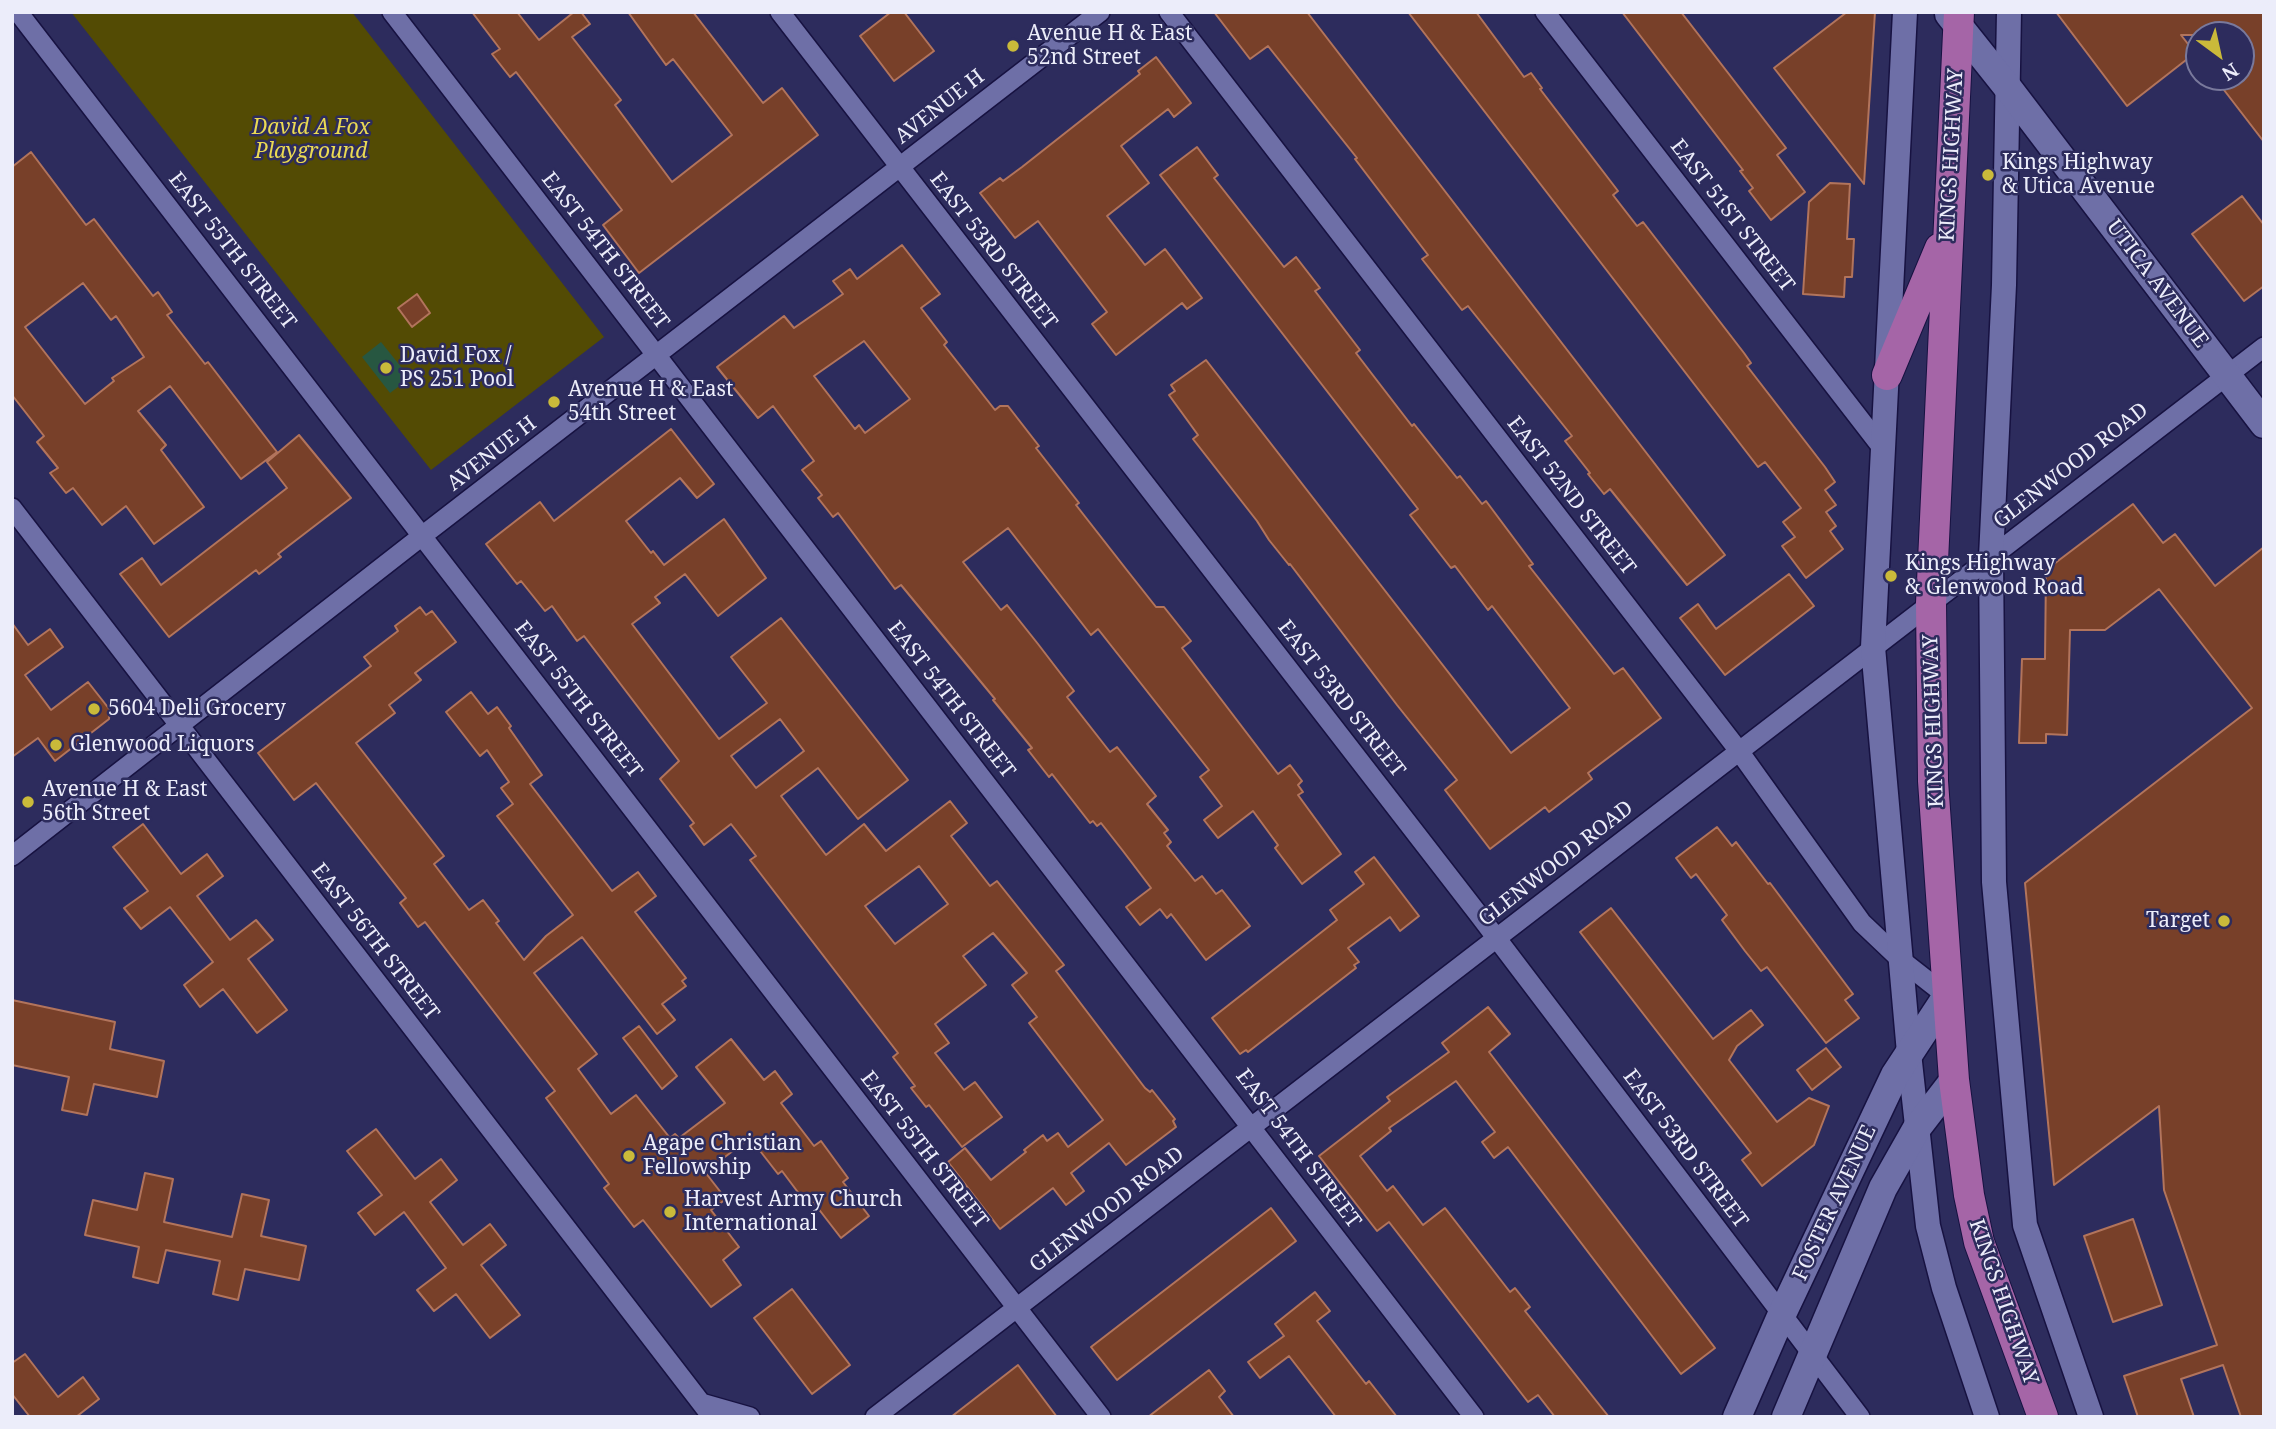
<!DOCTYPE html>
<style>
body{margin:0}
#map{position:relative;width:2276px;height:1429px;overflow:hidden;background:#2d2c5d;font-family:"Noto Serif",serif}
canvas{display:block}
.frame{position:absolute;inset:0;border:14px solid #ecedfa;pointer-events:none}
.north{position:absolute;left:2185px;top:21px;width:70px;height:70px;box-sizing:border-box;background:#2d2c5d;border:2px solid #79799c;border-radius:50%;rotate:147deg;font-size:19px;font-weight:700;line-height:28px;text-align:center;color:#ecedfa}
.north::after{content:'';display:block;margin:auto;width:24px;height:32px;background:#caba3a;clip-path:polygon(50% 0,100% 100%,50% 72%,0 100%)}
</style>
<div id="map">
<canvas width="2276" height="1429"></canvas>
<div class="frame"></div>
<div class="north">N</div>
</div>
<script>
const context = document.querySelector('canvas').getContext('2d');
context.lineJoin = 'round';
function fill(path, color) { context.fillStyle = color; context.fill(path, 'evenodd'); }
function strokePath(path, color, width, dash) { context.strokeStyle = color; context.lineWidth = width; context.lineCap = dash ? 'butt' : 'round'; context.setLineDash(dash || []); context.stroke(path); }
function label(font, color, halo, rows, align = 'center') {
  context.font = font + ' "Noto Serif",serif'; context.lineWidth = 5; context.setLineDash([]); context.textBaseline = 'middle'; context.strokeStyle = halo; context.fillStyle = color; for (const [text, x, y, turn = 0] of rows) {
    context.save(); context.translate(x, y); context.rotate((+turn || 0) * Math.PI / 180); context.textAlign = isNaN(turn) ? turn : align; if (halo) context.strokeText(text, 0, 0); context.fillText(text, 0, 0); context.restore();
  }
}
fill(new Path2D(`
 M71,12H352L604,337L431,470Z`), '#534b04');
fill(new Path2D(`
 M381,342L410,378L390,393L362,357Z`), '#275741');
const building = new Path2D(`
 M472,12H517L539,40L574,12H581L590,24L572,37L621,100L615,105L672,182L732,135L673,59L666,65L628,12H693L763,103L782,88L818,135L639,273L603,225L622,210L516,72L510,77L492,54L500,49Z
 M891,12H904L934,51L894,81L860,36Z
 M1214,12H1307L1725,555L1687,585L1610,489L1604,494L1588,474L1590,473L1565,441L1572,436L1468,306L1462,310L1422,259L1428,255L1355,159L1357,158L1268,46L1250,59Z
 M1408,12H1476L1524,77L1531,73L1542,88L1540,89L1618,191L1613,195L1637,226L1643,222L1744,353L1751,363L1747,366L1825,467L1835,482L1825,490L1836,505L1826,512L1836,526L1830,531L1843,549L1806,578L1782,546L1795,537L1783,522L1801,508L1765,462L1758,467Z
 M1622,12H1681L1786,148L1777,155L1805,192L1771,220L1749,191L1753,188L1740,171L1743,170Z
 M1847,12H1875L1864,184L1774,68Z
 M2056,12H2264V142L2214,77H2241V35H2181L2195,53L2127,106Z
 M1156,57L1191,103L1174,117L1168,109L1121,146L1149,183L1107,216L1145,265L1165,249L1202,298L1187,309L1182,303L1116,355L1092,324L1107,312L1038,221L1015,238L980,193L1000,178L1003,181L1022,167L1140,74L1138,71Z
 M1197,147L1218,175L1214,178L1284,267L1296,257L1320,288L1315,291L1360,350L1356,353L1372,374L1412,426L1414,424L1457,478L1460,476L1482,504L1486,501L1533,564L1529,566L1614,674L1623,668L1661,718L1588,773L1592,779L1549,812L1545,807L1490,849L1445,790L1457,780L1397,705L1290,564L1289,565L1269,540L1257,521L1193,439L1198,435L1169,395L1175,391L1171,385L1206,360L1511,753L1570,708L1492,606L1488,610L1455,566L1451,568L1410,515L1418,509L1160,175Z
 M31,152L86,225L94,219L153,296L158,292L172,312L167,315L205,364L208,362L277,452L241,479L170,386L138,411L166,445L161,450L204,507L154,544L126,506L102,525L73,488L66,493L50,473L58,468L37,442L44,436L12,395V167ZM83,283L111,320L116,316L144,357L112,378L114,381L85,404L25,327Z
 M1830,183L1850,184L1847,239H1854L1853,259L1852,277H1845L1844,297L1803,294L1809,202Z
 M2242,196L2264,225V286L2244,301L2192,234Z
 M902,245L940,294L921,308L947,342L944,345L995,410L1000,406H1008L1039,446L1036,448L1079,503L1076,505L1126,569L1156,607H1164L1191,641L1182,648L1278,774L1290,765L1302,781L1298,785L1303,792L1298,795L1341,854L1302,884L1275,848L1278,845L1253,811L1218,838L1204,820L1222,806L1200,777L1209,770L1098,629L1091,635L1008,528L963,562L1001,610L1007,605L1038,644L1074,691L1067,697L1110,752L1117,747L1156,796L1147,804L1168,830L1164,833L1171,842L1167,846L1195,881L1202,876L1216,894L1222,890L1250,926L1206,960L1171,914L1167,918L1160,909L1140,925L1126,907L1151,888L1123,851L1101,823L1097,826L1093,821L1090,823L1052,774L1049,777L1028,750L1032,748L993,700L995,699L901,585L895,589L838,513L833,517L818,498L822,495L802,470L814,461L773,406L758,418L717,367L784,316L794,328L843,294L833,281L850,269L857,279ZM864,341L910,399L865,433L859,425L855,429L814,376Z
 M417,294L430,313L412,327L398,308Z
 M671,429L714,484L697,498L680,478L626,521L651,553L653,551L664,565L724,519L766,578L718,616L685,574L655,597L660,603L632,624L719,739L767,703L731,657L781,618L908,780L858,819L818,768L781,796L826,855L864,824L886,851L950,801L967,823L951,836L990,886L997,881L1064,965L1056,971L1145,1088L1150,1092L1152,1090L1175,1119L1173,1121L1176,1127L1126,1165L1109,1143L1071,1173L1084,1191L1066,1205L1053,1188L1000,1229L948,1162L965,1148L991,1180L1026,1152L1024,1150L1043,1135L1047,1141L1058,1133L1068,1147L1103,1120L1029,1023L1037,1017L1012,985L1027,973L993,933L963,956L986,985L935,1024L949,1043L935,1053L964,1090L975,1082L1002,1117L962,1147L929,1105L926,1107L911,1088L915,1086L893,1057L898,1053L750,860L756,856L731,824L704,845L690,826L694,823L660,779L679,761L584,636L577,641L552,606L545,611L521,581L517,584L486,544L540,502L554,521ZM780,719L804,751L756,788L731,756ZM919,866L948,904L895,944L865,906Z
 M299,435L351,498L278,554L281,557L259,574L256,570L169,637L120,574L142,558L161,585L181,570L287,488L267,462Z
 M2133,504L2163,543L2175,534L2215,586L2264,547V1417H2241L2223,1365L2181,1379L2194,1417H2138L2124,1376L2217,1345L2164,1190L2159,1106L2054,1185L2025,883L2252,708L2159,589L2105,630H2070L2067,735L2046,734V743H2019L2022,659H2045L2046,570Z
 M1789,574L1814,606L1725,675L1680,618L1698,604L1716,629Z
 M420,607L426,615L432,611L456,642L415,673L421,680L389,705L395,713L356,743L444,856L434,864L469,910L483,900L499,921L496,923L524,960L546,936L573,915L497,816L513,804L501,788L509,782L487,750L480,756L446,712L471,692L488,714L497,707L511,726L509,728L542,775L530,784L612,891L638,872L656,896L635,912L686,978L682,981L686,986L662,1004L675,1020L657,1034L582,937L534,973L597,1054L578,1069L611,1114L636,1095L670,1138L675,1134L679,1138L725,1103L696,1067L731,1039L764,1080L775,1071L792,1094L781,1103L814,1146L821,1141L848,1178L843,1182L869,1216L841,1238L814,1203L809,1207L782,1171L778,1174L750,1138L705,1172L726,1199L711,1210L739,1247L723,1260L741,1285L711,1307L643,1220L634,1227L604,1188L609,1184L546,1098L555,1091L425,922L418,927L400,903L406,898L316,783L294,800L258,753L371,666L364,657L398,631L395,626Z
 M12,623L28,645L50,629L63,647L25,675L51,710L88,682L110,710L109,719L55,761L38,738L12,757Z
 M143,824L181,874L207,854L223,876L197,896L230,940L256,920L273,940L248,959L287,1010L257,1033L223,989L200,1007L184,985L213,962L170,907L141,929L124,908L148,891L113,847Z
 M1717,827L1732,846L1736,842L1768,884L1770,883L1853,994L1845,1000L1859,1018L1826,1043L1767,967L1761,971L1745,951L1722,920L1727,915L1696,874L1691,878L1676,858Z
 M1374,857L1419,916L1400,931L1390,917L1348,948L1359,962L1354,965L1356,968L1248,1052L1246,1050L1240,1054L1212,1018L1337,920L1330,910L1364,884L1355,872Z
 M1611,908L1713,1039L1751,1010L1763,1025L1737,1046L1729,1060L1777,1122L1809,1098L1829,1106L1814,1145L1762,1186L1742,1160L1751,1153L1580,932Z
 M12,1000L115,1022L110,1049L164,1061L157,1097L94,1084L87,1115L62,1110L69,1077L12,1065Z
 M1488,1007L1510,1034L1489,1052L1715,1348L1681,1374L1508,1147L1494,1158L1482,1142L1495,1132L1456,1081L1389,1128L1391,1131L1360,1156L1387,1191L1393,1186L1423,1225L1445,1208L1510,1292L1515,1288L1530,1307L1525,1311L1609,1417H1555L1538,1395L1528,1402L1389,1222L1377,1231L1319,1156L1390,1101L1387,1097L1449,1052L1442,1043Z
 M639,1026L677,1076L662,1089L623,1038Z
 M1826,1048L1841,1067L1812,1090L1797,1070Z
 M376,1129L415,1179L441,1159L457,1180L430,1202L463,1245L490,1224L506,1245L481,1265L520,1315L490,1338L456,1294L434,1311L417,1290L446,1268L404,1212L375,1235L358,1213L382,1195L347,1151Z
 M145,1173L173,1179L164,1222L232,1237L242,1194L269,1200L261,1236L306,1246L299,1280L245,1269L238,1300L213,1294L220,1261L166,1250L158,1283L133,1277L139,1247L85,1235L93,1200L137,1210Z
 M1271,1208L1296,1241L1117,1380L1091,1347Z
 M2133,1219L2162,1305L2113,1322L2084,1236Z
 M792,1289L850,1365L812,1394L754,1318Z
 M1315,1292L1330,1311L1317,1321L1366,1384L1369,1381L1397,1417H1336L1289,1356L1260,1378L1248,1362L1284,1336L1275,1324Z
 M25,1354L58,1397L83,1377L99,1399L76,1417H30L12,1394V1363Z
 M1018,1365L1057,1417H951Z
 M1209,1370L1225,1391L1219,1397L1234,1417H1148Z`);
fill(building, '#784029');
strokePath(building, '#b2745c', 2);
const minor = new Path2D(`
 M18,12L1101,1417
 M392,12L1474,1417
 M780,12L1479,915L1860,1417
 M1169,12L1739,751L1862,923L1901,960L1947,996
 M1545,12L1883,449
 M12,508L712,1417
 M12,856L422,536L1100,12
 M701,1403L750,1417
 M875,1417L2264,347`);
const tertiary = new Path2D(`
 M1905,12L1873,647L1909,1053L1928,1226L1944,1288L1987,1417
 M2009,12L2004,285L1991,557L1994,882L2025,1225L2091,1417`);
const secondary = new Path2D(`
 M1949,14L2008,88L2264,424
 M1737,1417L1782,1314L1895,1075L1947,996
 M1786,1417L1883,1188L1917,1128L1954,1080`);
const primary = new Path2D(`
 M1959,12L1931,603L1933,781L1954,1080L1969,1195L1979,1242L2043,1417
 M1887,375L1940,248`);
strokePath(minor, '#171241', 22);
strokePath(tertiary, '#171241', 27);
strokePath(secondary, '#171241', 31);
strokePath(primary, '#171241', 32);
strokePath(minor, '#6e6fa7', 19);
strokePath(tertiary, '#6e6fa7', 24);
strokePath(secondary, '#6e6fa7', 28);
strokePath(primary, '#a565a7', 30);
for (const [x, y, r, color] of [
 [1013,46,7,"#caba3a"],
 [1988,175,7,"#caba3a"],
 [386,368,7,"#caba3a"],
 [554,402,7,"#caba3a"],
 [1891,576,7,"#caba3a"],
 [94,709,7,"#caba3a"],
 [56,745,7,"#caba3a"],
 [28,802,7,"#caba3a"],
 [2224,921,7,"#caba3a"],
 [629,1156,7,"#caba3a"],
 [670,1212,7,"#caba3a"]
]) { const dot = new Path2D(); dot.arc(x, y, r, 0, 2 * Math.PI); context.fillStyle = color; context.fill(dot); strokePath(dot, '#2d2c5d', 2.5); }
label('21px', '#ecedfa', '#2d2c5d', [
 ["Avenue H & East",1027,34],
 ["52nd Street",1027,58],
 ["Kings Highway",2002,163],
 ["& Utica Avenue",2002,187],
 ["David Fox /",400,356],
 ["PS 251 Pool",400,380],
 ["Avenue H & East",568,390],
 ["54th Street",568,414],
 ["Kings Highway",1905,564],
 ["& Glenwood Road",1905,588],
 ["5604 Deli Grocery",108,709],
 ["Glenwood Liquors",70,745],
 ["Avenue H & East",42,790],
 ["56th Street",42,814],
 ["Target",2210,921,"right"],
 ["Agape Christian",643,1144],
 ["Fellowship",643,1168],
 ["Harvest Army Church",684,1200],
 ["International",684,1224]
], 'left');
label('21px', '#ecedfa', '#2d2c5d', [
 ["AVENUE H",940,107,-38],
 ["KINGS HIGHWAY",1952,155,-87],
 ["EAST 51ST STREET",1732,216,52],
 ["EAST 55TH STREET",232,251,52],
 ["EAST 54TH STREET",605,251,52],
 ["EAST 53RD STREET",993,251,52],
 ["UTICA AVENUE",2157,284,53],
 ["AVENUE H",492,454,-38],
 ["GLENWOOD ROAD",2071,466,-38],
 ["EAST 52ND STREET",1571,496,52],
 ["EAST 53RD STREET",1341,699,52],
 ["EAST 55TH STREET",578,700,52],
 ["EAST 54TH STREET",951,700,52],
 ["KINGS HIGHWAY",1934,721,-92],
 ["GLENWOOD ROAD",1556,864,-38],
 ["EAST 56TH STREET",375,942,52],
 ["EAST 54TH STREET",1298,1149,53],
 ["EAST 53RD STREET",1685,1149,53],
 ["EAST 55TH STREET",924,1150,52],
 ["FOSTER AVENUE",1835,1203,-65],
 ["GLENWOOD ROAD",1107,1210,-38],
 ["KINGS HIGHWAY",2003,1302,71]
]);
label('italic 21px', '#ebda53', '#2d2c5d', [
 ["David A Fox",311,128],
 ["Playground",311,152]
]);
</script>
